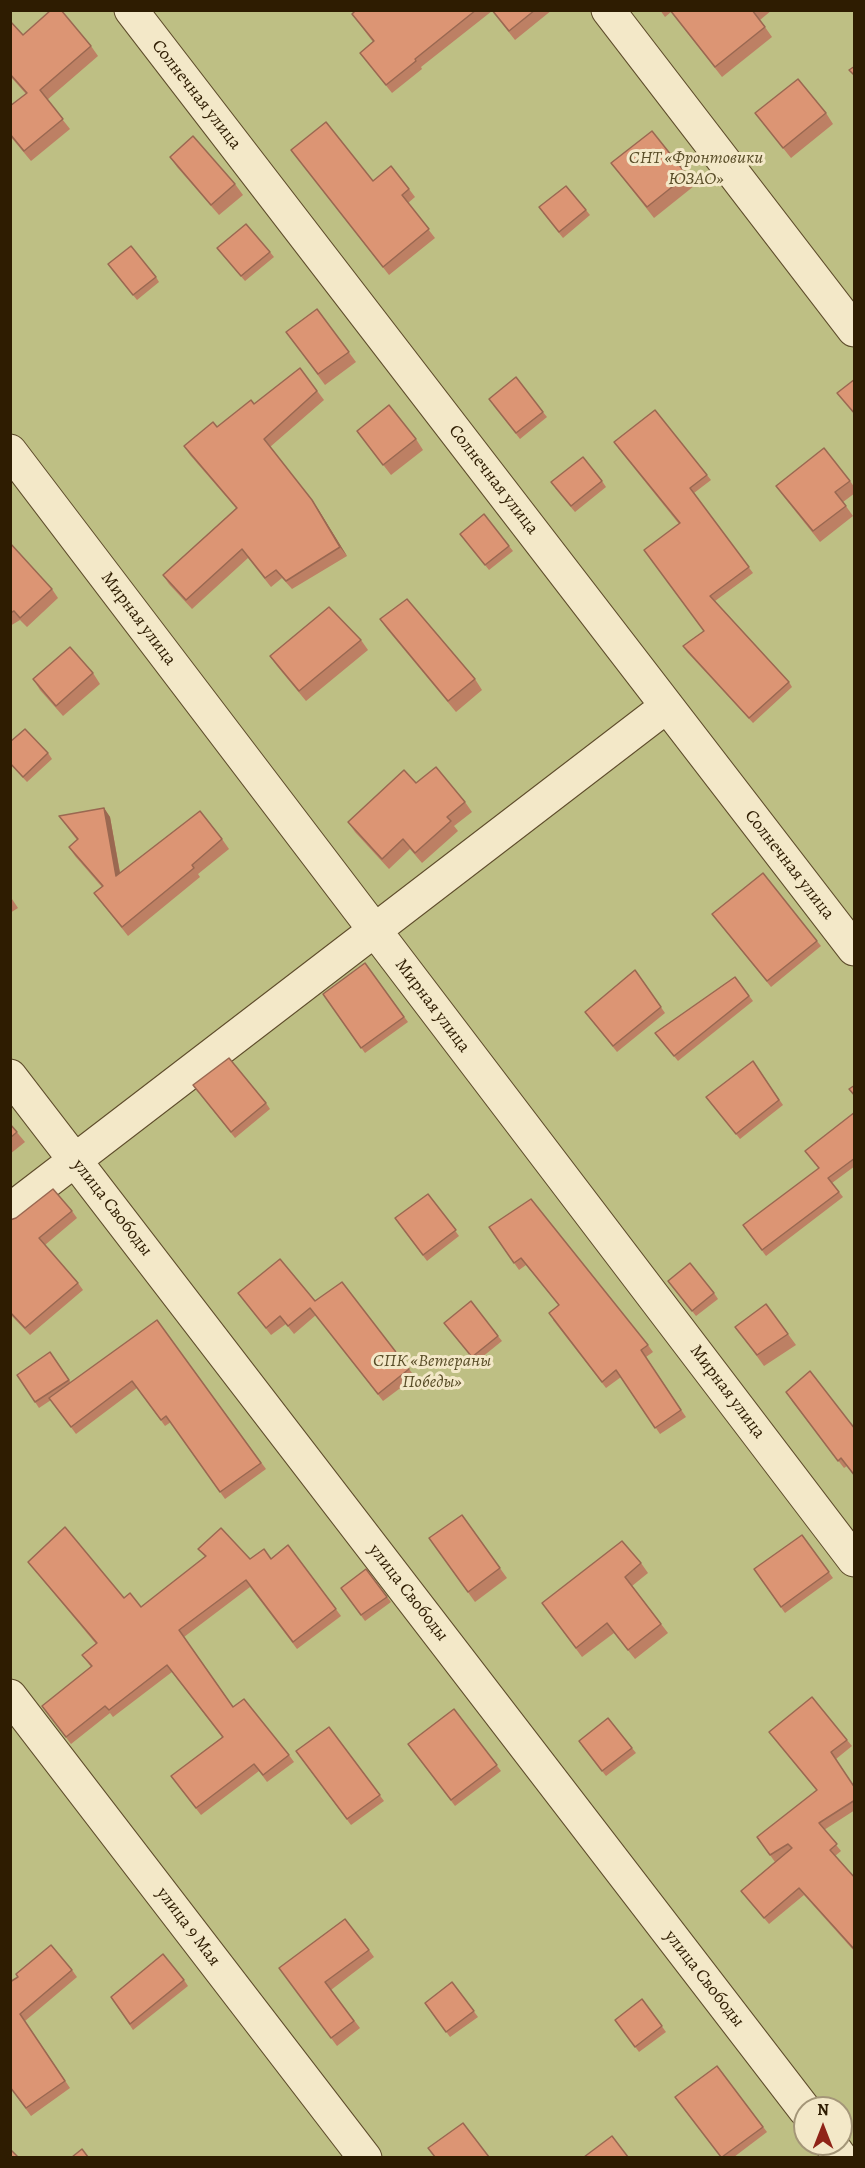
<!DOCTYPE html>
<meta charset="utf-8">
<style>
body{margin:0}
#map{position:relative;width:865px;height:2168px;overflow:hidden;background:#eddcaa;font-family:Alegreya,serif}
canvas{display:block}
.frame{position:absolute;inset:0;border:12px solid #2e1c01;pointer-events:none}
.north{position:absolute;left:793px;top:2096px;width:60px;height:60px;box-sizing:border-box;background:#f3e8c8;border:2px solid #a49678;border-radius:50%;rotate:0deg;font-size:16px;font-weight:700;line-height:24px;text-align:center;color:#2e1c01}
.north::after{content:'';display:block;margin:auto;width:21px;height:27px;background:#8f2418;clip-path:polygon(50% 0,100% 100%,50% 72%,0 100%)}
</style>
<div id="map">
<canvas width="865" height="2168"></canvas>
<div class="frame"></div>
<div class="north">N</div>
</div>
<script>
const context = document.querySelector('canvas').getContext('2d');
context.lineJoin = 'round';
function fill(path, color) { context.fillStyle = color; context.fill(path, 'evenodd'); }
function strokePath(path, color, width, dash) { context.strokeStyle = color; context.lineWidth = width; context.lineCap = dash ? 'butt' : 'round'; context.setLineDash(dash || []); context.stroke(path); }
function label(font, color, halo, rows, align = 'center') {
  context.font = font + ' Alegreya,serif'; context.lineWidth = 6; context.setLineDash([]); context.textBaseline = 'middle'; context.strokeStyle = halo; context.fillStyle = color; for (const [text, x, y, turn = 0] of rows) {
    context.save(); context.translate(x, y); context.rotate((+turn || 0) * Math.PI / 180); context.textAlign = isNaN(turn) ? turn : align; if (halo) context.strokeText(text, 0, 0); context.fillText(text, 0, 0); context.restore();
  }
}
fill(new Path2D(`
 M11,11H854V2157L11,2158ZM805,2108H841V2144H805Z`), '#bebf84');
const minor = new Path2D(`
 M131,10L854,949
 M608,10L854,330
 M10,451L854,1560
 M10,1076L805,2110
 M10,1210L667,706
 M10,1696L365,2158
 M831,2144L841,2158`);
strokePath(minor, '#5e4c2b', 35);
strokePath(minor, '#f3e8c8', 33);
fill(new Path2D(`
 M356,10H552L515,40L492,11L421,67L422,69L392,93L360,53L373,42L352,14Z
 M660,10H772L760,20L772,37L722,77L671,12L665,17Z
 M10,21L23,35L91,46L98,56L47,100L70,129L31,161L10,136V106L26,94L10,76Z
 M755,113H826L833,124L791,158Z
 M291,150L373,181L409,189L415,197L408,203L435,238L389,275Z
 M170,157L235,184L243,195L219,215L177,167Z
 M611,163L687,175L694,186L654,218Z
 M586,210L590,215L563,238L543,213Z
 M217,248L270,252L274,257L245,281Z
 M108,264L156,277L159,282L137,300Z
 M317,309L356,362L325,385L294,342Z
 M300,368L324,400L270,447L318,509L347,556L292,589L282,578L271,587L248,558L192,609L169,584L163,575L236,508L190,455L184,446L217,427L254,404Z
 M493,405L543,412L547,417L520,439Z
 M357,431L416,439L423,450L391,475Z
 M618,448L707,475L711,480L694,493L753,573L715,601L789,682L792,687L753,723L687,652L683,646L704,631L679,524Z
 M602,481L606,487L575,512L555,488Z
 M850,481L855,488V493L843,502L853,516L820,542L784,497L776,486Z
 M460,534L509,546L513,551L489,570Z
 M10,543L52,589L58,598L27,627L20,620L10,626Z
 M380,619L475,679L482,690L456,712L387,629Z
 M361,640L368,650L306,701L277,666L270,656Z
 M93,673L100,684L63,716L40,690L33,679Z
 M10,742L48,753L52,759L27,782L10,764Z
 M416,783L465,802L472,812L454,826L458,831L422,863L410,849L389,869L355,832L348,822Z
 M104,808L110,817L120,872L222,839L229,849L198,874L200,877L128,936L94,893L102,887L75,856L69,847L77,840L59,816Z
 M10,896L18,908L10,913Z
 M716,919L817,941L821,946L771,987Z
 M365,963L408,1022L365,1053L323,994Z
 M635,970L665,1013L617,1052L585,1012Z
 M735,977L753,1001L678,1061L655,1033Z
 M753,1061L783,1105L740,1139L706,1097Z
 M193,1085L266,1103L270,1109L235,1138Z
 M855,1112V1166L832,1183L843,1197L766,1256L743,1225L818,1169Z
 M10,1124L25,1142L10,1154Z
 M428,1194L459,1236L427,1261L395,1218Z
 M72,1211L77,1218L45,1245L78,1283L83,1290L30,1335L10,1314V1220Z
 M489,1227L648,1345L653,1352L646,1357L686,1417L660,1434L621,1377L606,1388L553,1320L559,1305L526,1265L519,1270Z
 M668,1281L714,1293L718,1299L696,1316Z
 M238,1293L315,1301L409,1369L415,1377L383,1401L316,1315L294,1334L286,1324L271,1335Z
 M157,1320L266,1469L225,1499L171,1422L165,1426L137,1388L76,1434L51,1400L39,1408L17,1375L50,1352L71,1383Z
 M444,1323L498,1336L502,1341L476,1362Z
 M788,1334L796,1345L764,1366L743,1337Z
 M791,1400L855,1429L847,1466L844,1468Z
 M462,1515L507,1578L475,1602L429,1538Z
 M802,1535L833,1578L785,1613L754,1569Z
 M288,1545L341,1616L297,1649L250,1587L184,1637L233,1707L289,1755L294,1762L267,1782L259,1771L201,1815L171,1776L222,1737L172,1672L113,1717L110,1713L71,1744L42,1706L91,1667L82,1655L96,1644L28,1562L124,1598L141,1607L205,1557L198,1549L250,1559H271Z
 M641,1563L648,1573L632,1586L668,1633L635,1659L614,1633L582,1657L549,1612Z
 M366,1569L391,1602L365,1621L341,1588Z
 M454,1709L501,1771L455,1806L408,1744Z
 M608,1718L636,1753L606,1776L582,1746Z
 M329,1727L384,1801L351,1825L296,1751Z
 M769,1732L847,1740L852,1746L836,1759L855,1788V1810L824,1830L841,1851L835,1856L855,1878V1952L804,1895L769,1924L741,1891L775,1862L757,1837L817,1791Z
 M369,1950L374,1957L331,1990L360,2028L337,2046L279,1968Z
 M72,1970L77,1977L25,2021L70,2088L31,2116L10,2087V1982Z
 M184,1980L188,1986L133,2030L111,1997Z
 M452,1982L478,2017L450,2037L425,2003Z
 M642,1999L666,2032L639,2052L615,2020Z
 M717,2066L767,2132L734,2157H721Z`), '#bd8064');
fill(new Path2D(`
 M312,500L318,509L347,556L340,547Z
 M104,808L110,817L122,885L116,876Z`), '#9a6851');
const building = new Path2D(`
 M51,10H61L91,46L40,90L63,119L24,151L10,134V106L27,93L10,74V21L23,35Z
 M356,10H476L415,59L416,61L386,85L360,53L374,41L352,14Z
 M492,10H535L509,31Z
 M670,10H752L765,27L715,67Z
 M855,66V76L849,70Z
 M798,79L826,113L783,148L755,113Z
 M326,122L373,181L391,166L409,189L402,195L429,229L383,267L291,150Z
 M652,131L687,175L647,207L611,163Z
 M193,136L235,184L211,205L170,157Z
 M566,186L586,210L559,232L539,207Z
 M246,224L270,252L241,276L217,248Z
 M131,246L156,277L133,295L108,264Z
 M317,309L349,352L318,374L286,332Z
 M300,368L317,391L264,439L312,500L340,547L286,581L276,570L265,578L242,549L186,600L163,575L237,508L184,446L213,422L217,427L251,400L254,404Z
 M516,377L543,412L516,433L489,399Z
 M855,379V414L837,393Z
 M389,405L416,439L383,465L357,431Z
 M655,410L707,475L690,488L749,567L710,596L789,682L749,718L683,646L704,631L644,550L680,523L614,442Z
 M824,448L850,481L835,492L846,506L813,531L776,486Z
 M583,457L602,481L571,506L551,482Z
 M484,514L509,546L485,565L460,534Z
 M10,543L52,589L20,618L14,611L10,613Z
 M407,599L475,679L448,701L380,619Z
 M329,607L361,640L299,691L270,656Z
 M70,647L93,673L56,706L33,679Z
 M25,729L48,753L23,777L10,763V742Z
 M436,767L465,802L447,817L451,821L415,853L403,839L382,859L348,822L404,770L416,783Z
 M104,808L116,876L200,811L222,839L192,865L194,868L122,927L94,893L103,886L69,847L78,839L59,816Z
 M763,873L817,941L767,981L712,914Z
 M365,963L404,1017L361,1048L323,994Z
 M635,970L661,1007L613,1046L585,1012Z
 M735,977L749,996L674,1056L655,1033Z
 M229,1058L266,1103L231,1132L193,1085Z
 M753,1061L779,1100L736,1134L706,1097Z
 M855,1085V1096L849,1089Z
 M855,1112V1158L828,1178L839,1192L762,1250L743,1225L819,1168L805,1151Z
 M10,1124L17,1132L10,1138Z
 M53,1189L72,1211L39,1238L78,1283L25,1328L10,1312V1220L16,1218Z
 M428,1194L456,1230L423,1255L395,1218Z
 M531,1199L648,1345L641,1350L681,1410L655,1428L616,1370L602,1382L549,1313L559,1305L521,1258L514,1263L489,1227Z
 M280,1259L315,1301L342,1282L409,1369L378,1394L310,1308L288,1326L280,1316L266,1328L238,1293Z
 M690,1263L714,1293L692,1311L668,1281Z
 M471,1301L498,1336L472,1357L444,1323Z
 M766,1304L788,1334L757,1355L735,1327Z
 M157,1320L261,1463L220,1492L166,1416L161,1420L132,1381L71,1427L49,1398Z
 M50,1352L69,1380L35,1402L17,1375Z
 M810,1371L855,1429V1476L841,1458L838,1461L786,1392Z
 M462,1515L500,1568L468,1592L429,1538Z
 M65,1527L124,1598L130,1593L141,1607L206,1556L198,1549L221,1528L250,1559L264,1549L271,1559L288,1545L336,1609L293,1642L246,1580L179,1630L233,1707L244,1699L289,1755L263,1775L254,1764L196,1808L171,1776L223,1737L167,1665L109,1710L105,1706L66,1737L42,1706L92,1666L82,1655L97,1643L28,1562Z
 M802,1535L829,1572L781,1607L754,1569Z
 M622,1541L641,1563L625,1577L661,1624L628,1650L607,1623L576,1648L542,1603Z
 M366,1569L387,1597L361,1615L341,1588Z
 M812,1697L847,1740L831,1752L855,1788V1800L819,1823L837,1844L830,1850L855,1878V1950L799,1888L764,1918L741,1891L792,1848L788,1844L770,1855L757,1837L817,1790L769,1732Z
 M454,1709L497,1765L451,1800L408,1744Z
 M608,1718L632,1748L602,1771L579,1741Z
 M329,1727L380,1795L347,1819L296,1751Z
 M345,1919L369,1950L325,1982L354,2021L331,2038L279,1968Z
 M51,1945L72,1970L20,2014L65,2081L26,2108L10,2087V1982L18,1977L16,1974Z
 M163,1954L184,1980L130,2024L111,1997Z
 M452,1982L474,2011L446,2032L425,2003Z
 M642,1999L662,2026L635,2047L615,2020Z
 M717,2066L763,2127L722,2157H721L675,2097Z
 M463,2123L489,2157H435L428,2148Z
 M612,2136L628,2157H584Z
 M10,2149L18,2157H10Z
 M82,2149L88,2157H72Z`);
fill(building, '#dc9574');
strokePath(building, '#9a6851', 1.5);
label('18px', '#2e1c01', '#f3e8c8', [
 ["Солнечная улица",196,95,52],
 ["Солнечная улица",493,480,52],
 ["Мирная улица",138,619,53],
 ["Солнечная улица",789,865,52],
 ["Мирная улица",432,1006,53],
 ["улица Свободы",112,1208,52],
 ["Мирная улица",727,1392,53],
 ["улица Свободы",408,1593,52],
 ["улица 9 Мая",188,1927,53],
 ["улица Свободы",704,1979,52]
]);
label('italic 18px', '#594d28', '#f3e8c8', [
 ["СНТ «Фронтовики",696,159],
 ["ЮЗАО»",696,180],
 ["СПК «Ветераны",432,1362],
 ["Победы»",432,1383]
]);
</script>
